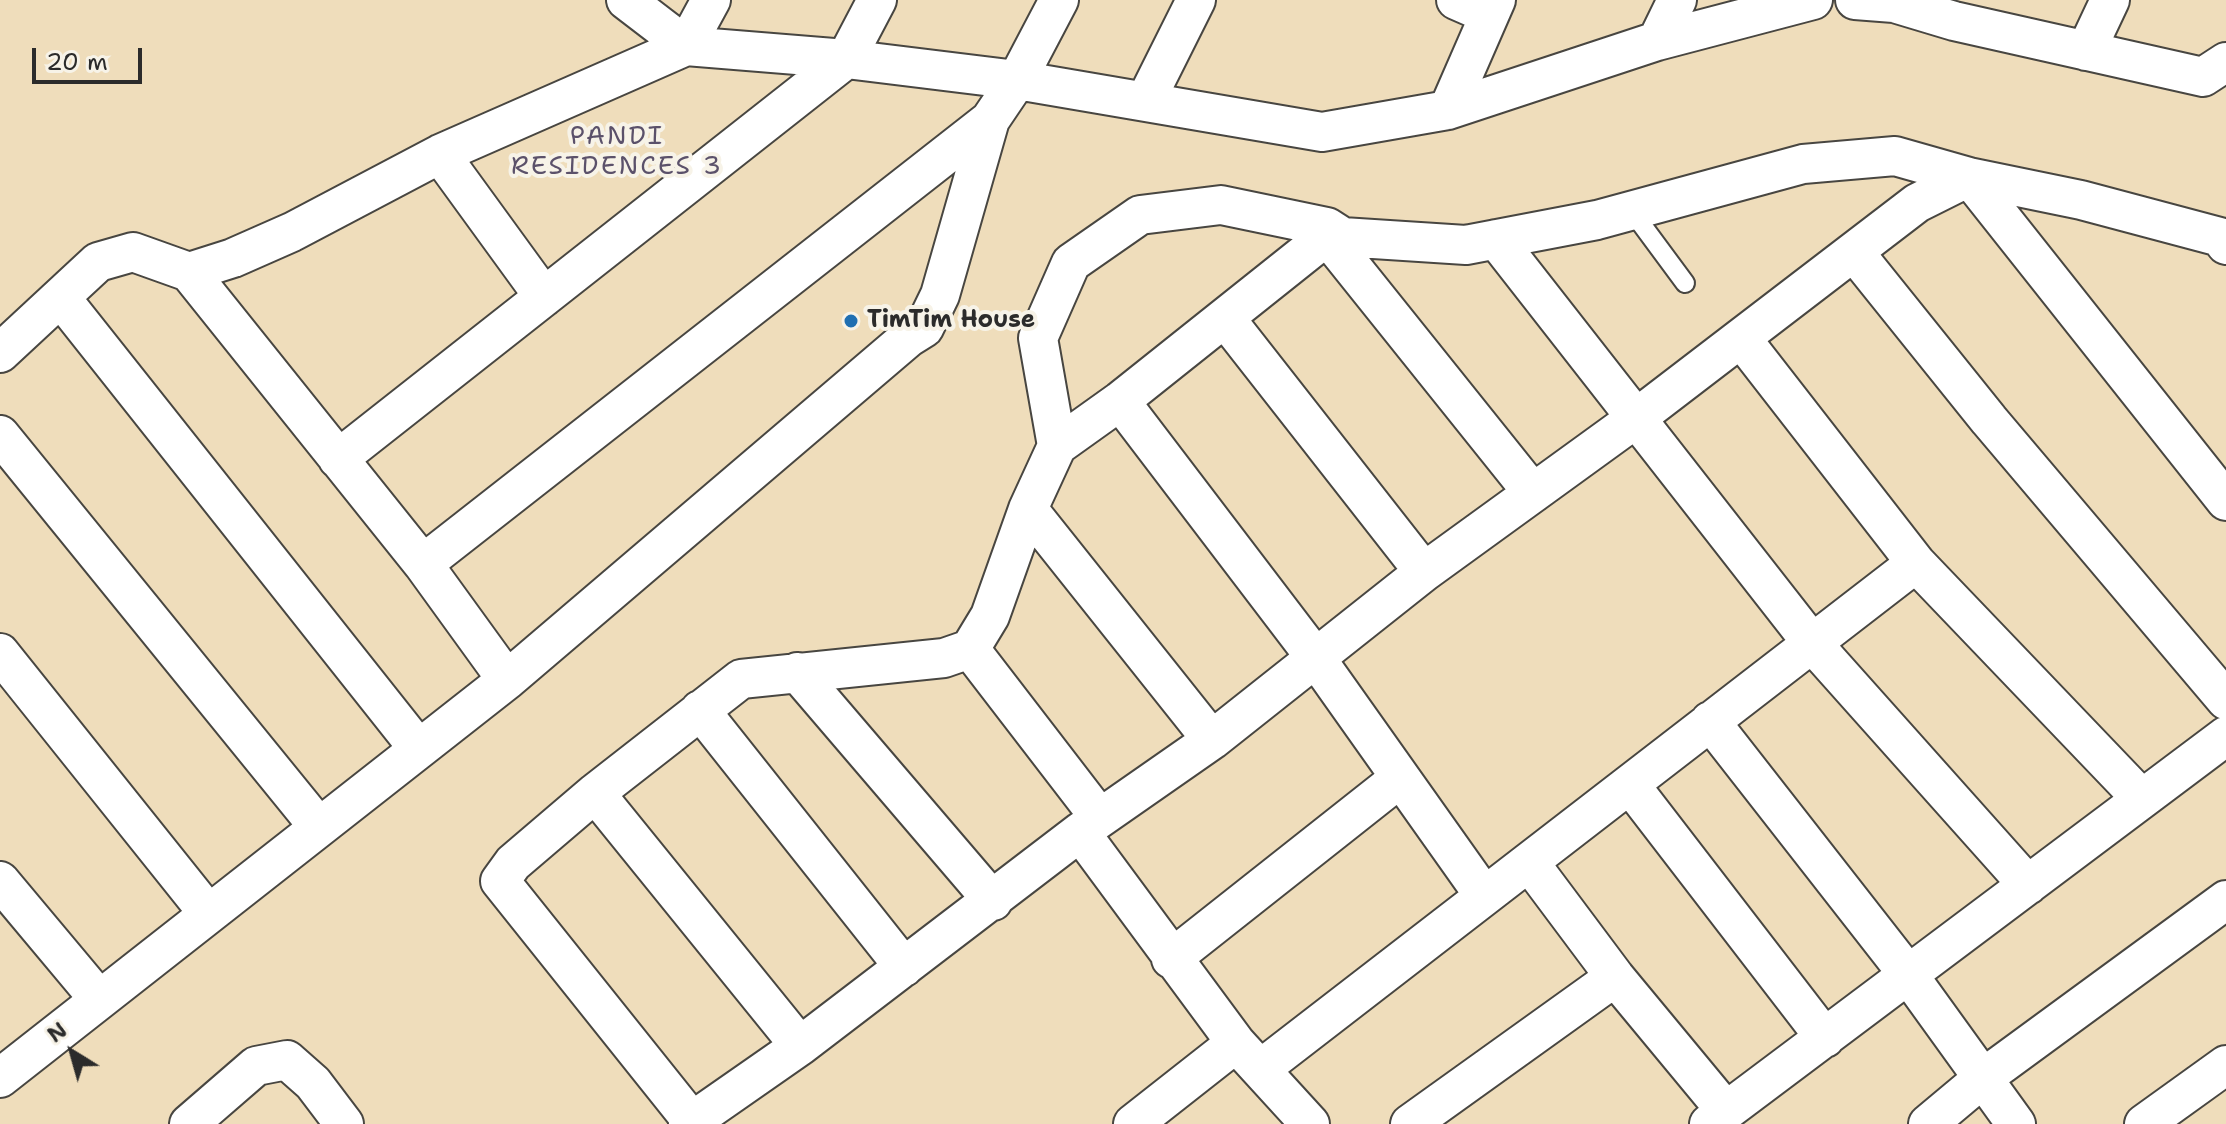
<!DOCTYPE html>
<style>
body{margin:0}
#map{position:relative;width:2226px;height:1124px;overflow:hidden;background:#efddbb;font-family:"Shantell Sans",sans-serif}
canvas{display:block}
.north{position:absolute;left:32px;top:1012px;width:80px;height:80px;-webkit-text-stroke:6px #f7f3e8;paint-order:stroke;rotate:323deg;font-size:22px;font-weight:700;line-height:32px;text-align:center;color:#2b2b2b}
.north::after{content:'';display:block;margin:auto;width:28px;height:36px;background:#2b2b2b;clip-path:polygon(50% 0,100% 100%,50% 72%,0 100%)}
.scale{position:absolute;left:32px;top:48px;width:110px;height:36px;box-sizing:border-box;border:4px solid #2b2b2b;border-top:0;padding-left:10px;font-size:24px;line-height:28px;white-space:nowrap;color:#2b2b2b;-webkit-text-stroke:6px #f7f3e8;paint-order:stroke}
</style>
<div id="map">
<canvas width="2226" height="1124"></canvas>
<div class="north">N</div>
<div class="scale">20 m</div>
</div>
<script>
const context = document.querySelector('canvas').getContext('2d');
context.lineJoin = 'round';
function strokePath(path, color, width, dash) { context.strokeStyle = color; context.lineWidth = width; context.lineCap = dash ? 'butt' : 'round'; context.setLineDash(dash || []); context.stroke(path); }
function label(font, color, halo, rows, align = 'center') {
  context.font = font + ' "Shantell Sans",sans-serif'; context.lineWidth = 8; context.setLineDash([]); context.textBaseline = 'middle'; context.strokeStyle = halo; context.fillStyle = color; for (const [text, x, y, turn = 0] of rows) {
    context.save(); context.translate(x, y); context.rotate((+turn || 0) * Math.PI / 180); context.textAlign = isNaN(turn) ? turn : align; if (halo) context.strokeText(text, 0, 0); context.fillText(text, 0, 0); context.restore();
  }
}
const service = new Path2D(`
 M1631,210L1685,283`);
const minor = new Path2D(`
 M626,0L686,46L846,59L1017,80L1322,132L1448,110L1657,41L1813,0
 M1456,0L1488,14
 M1855,0L1894,3L1954,21L2203,77L2226,62
 M1657,41L1677,0
 M2086,51L2110,0
 M1146,100L1196,0
 M1448,110L1496,0
 M440,154L544,297
 M1327,236L1533,493
 M1496,239L1812,643L2028,885
 M1854,252L1989,420L2226,700
 M189,272L423,564L507,680
 M61,298L418,748
 M1225,318L1424,572
 M1741,338L1916,563L2142,799
 M0,353L98,262L133,252L189,272L233,258L292,232L440,154L686,46L711,0
 M1120,401L1315,657L1483,894
 M0,435L318,826
 M1057,446L1038,338L1071,263L1140,215L1221,205L1327,227L1341,236
 M338,459L846,59L877,0
 M1028,509L1212,740
 M423,564L990,120
 M970,649L990,616L1028,509L1057,446L1120,401L1327,236L1466,245L1597,220L1803,164L1895,156L1969,177L2226,501
 M0,653L208,913
 M797,672L993,901
 M700,710L904,967
 M1710,721L1907,973L2016,1124
 M1631,786L1825,1038
 M595,793L800,1046
 M1080,832L1236,1043L1310,1124
 M1529,862L1615,977L1726,1111
 M0,881L98,998
 M1171,959L1400,778
 M1262,1068L1916,563
 M0,1078L507,680L908,338L924,328L940,295L990,120L1017,80L1059,0
 M692,1121L500,881L513,863L595,793L741,679L944,658L970,649L1100,818
 M189,1124L256,1066L287,1060L313,1083L344,1124
 M688,1124L800,1046L1080,832L1212,740L1424,572L1635,419L1917,203L1969,177L2081,200L2220,237L2226,245
 M1133,1124L1236,1043
 M1410,1124L1615,977
 M1709,1124L2226,736
 M1928,1124L1983,1078L2226,900
 M2144,1124L2226,1065`);
strokePath(service, '#484641', 22);
strokePath(minor, '#484641', 42);
strokePath(service, '#fff', 18);
strokePath(minor, '#fff', 38);
for (const [x, y, r, color] of [
 [851,321,8,"#1f6fb2"]
]) { const dot = new Path2D(); dot.arc(x, y, r, 0, 2 * Math.PI); context.fillStyle = color; context.fill(dot); strokePath(dot, '#f7f3e8', 3); }
label('bold 24px', '#2b2b2b', '#f7f3e8', [
 ["TimTim House",867,321]
], 'left');
context.letterSpacing = '2px';
label('26px', '#5b516a', '#f7f3e8', [
 ["PANDI",617,137],
 ["RESIDENCES 3",617,167]
]);
context.letterSpacing = '0px';
</script>
